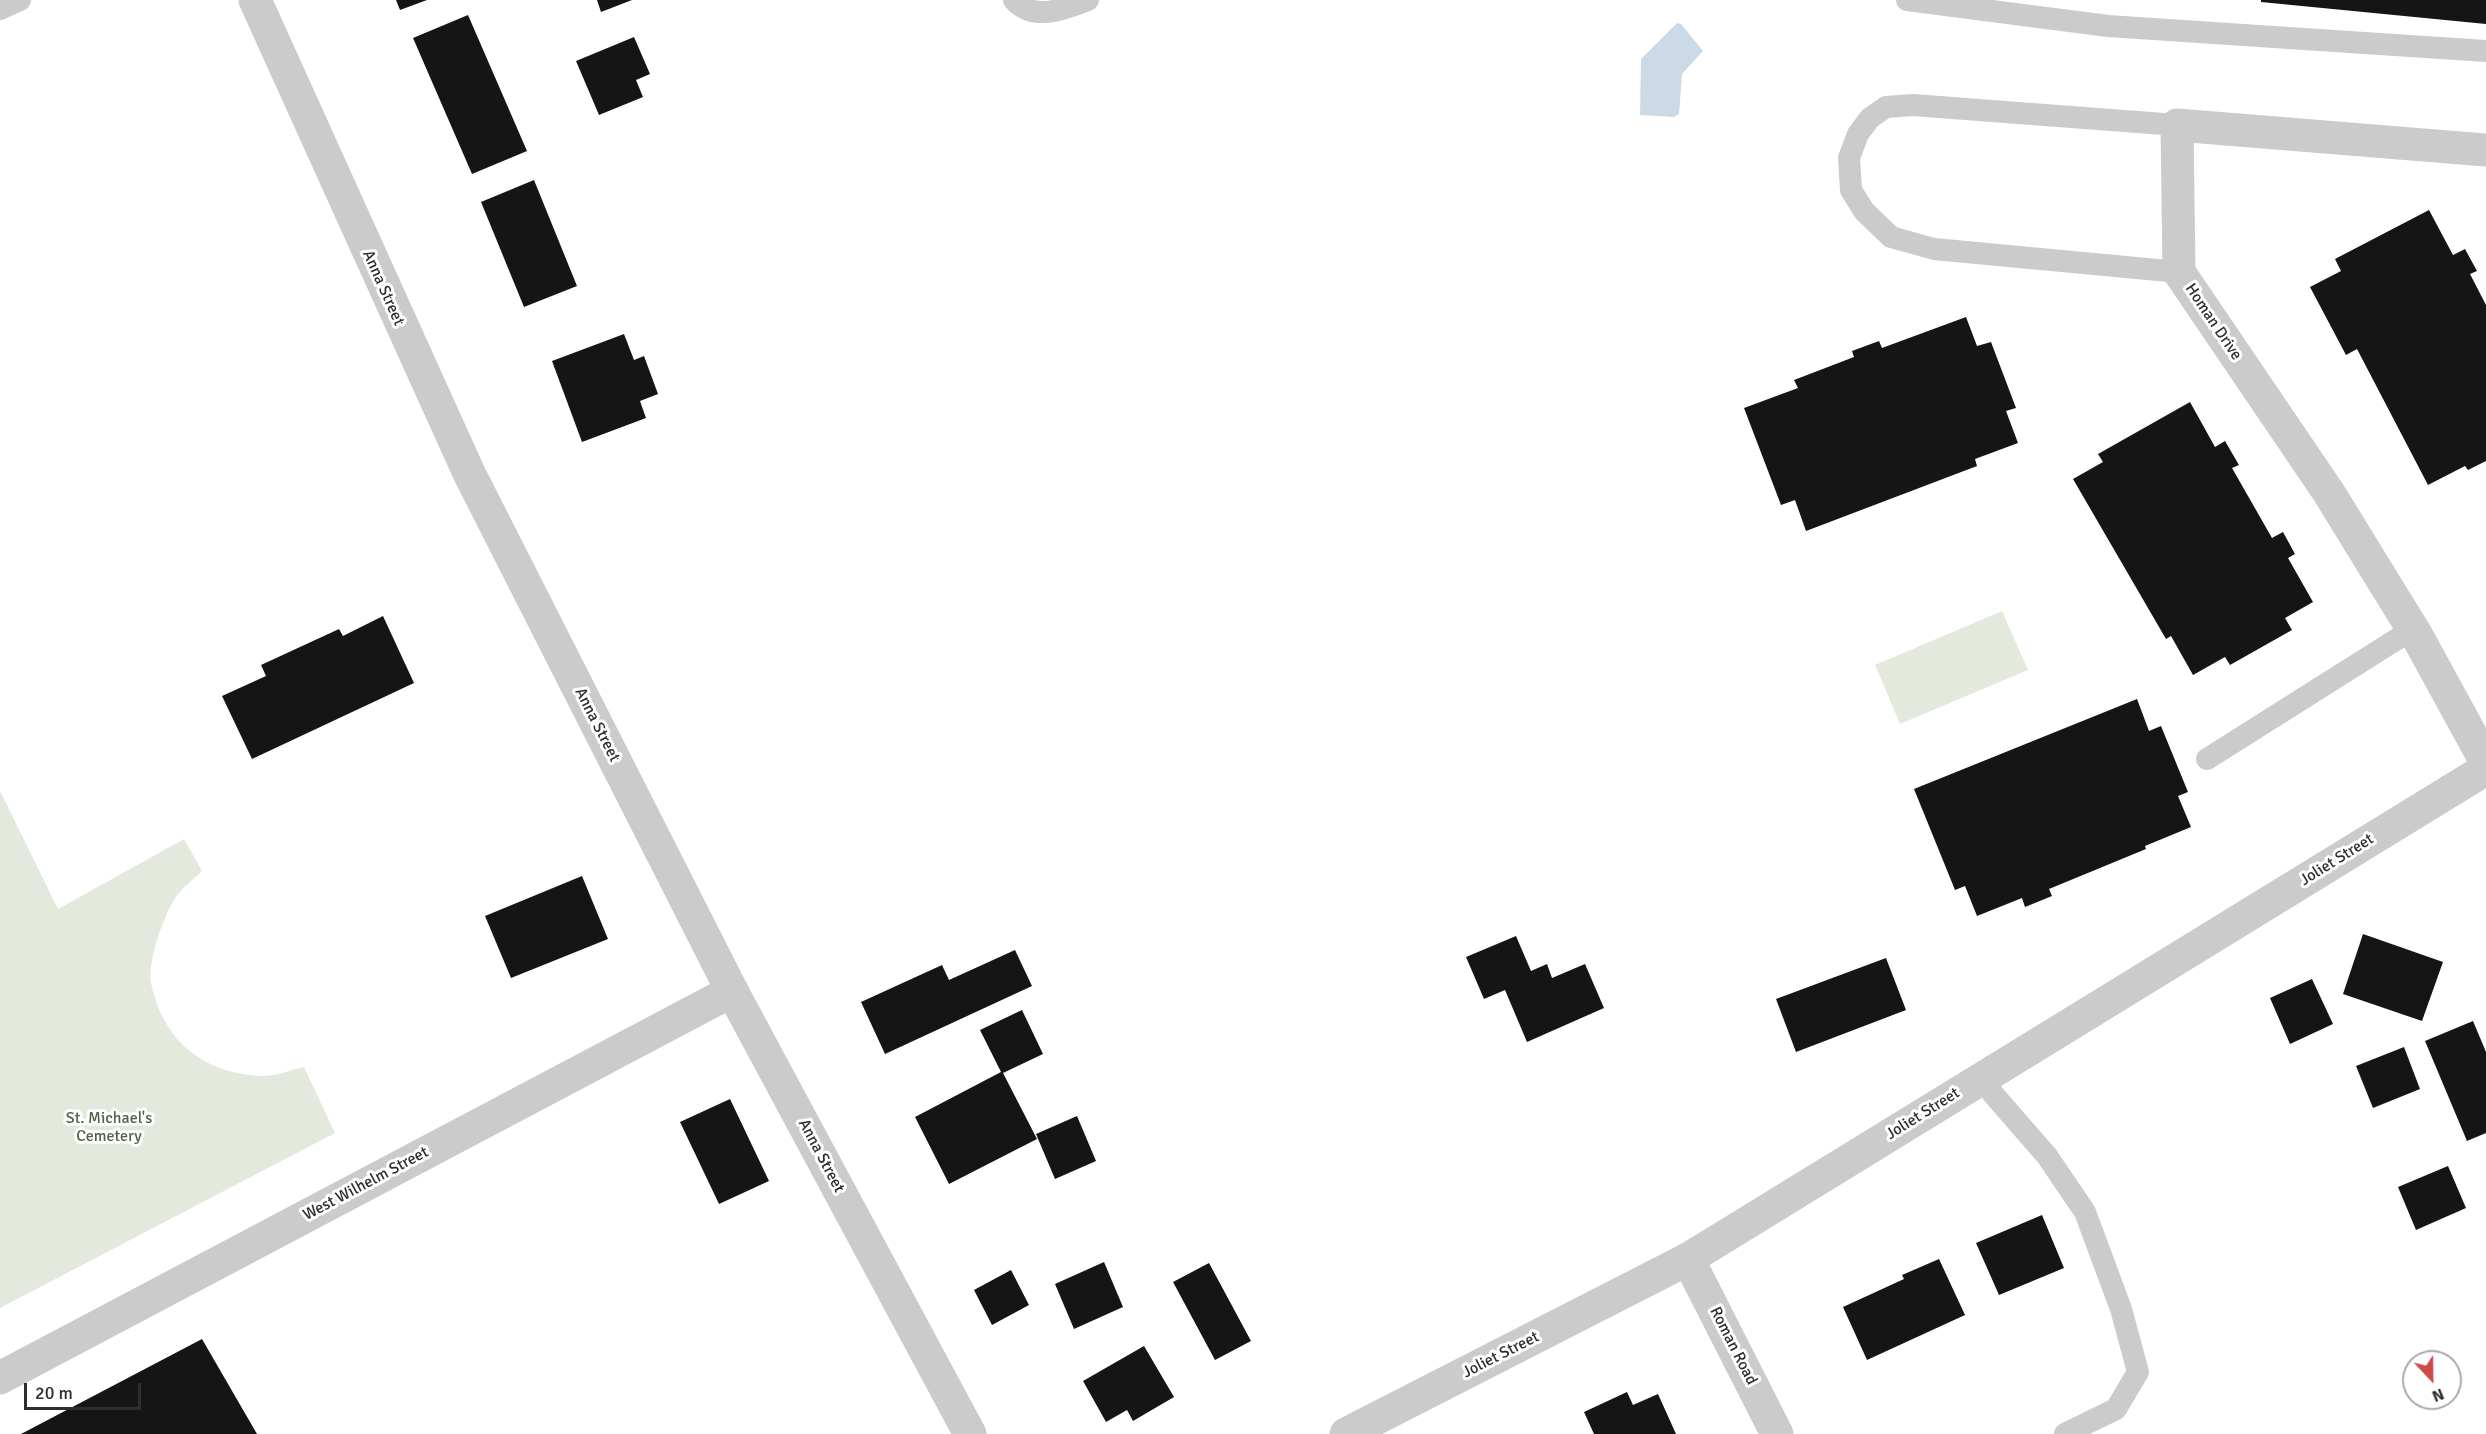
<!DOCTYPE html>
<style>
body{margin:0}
#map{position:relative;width:2486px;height:1434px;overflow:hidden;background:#fff;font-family:Signika,sans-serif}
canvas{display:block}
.north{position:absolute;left:2402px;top:1350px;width:60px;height:60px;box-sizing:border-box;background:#fff;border:2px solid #ababab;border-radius:50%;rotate:158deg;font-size:16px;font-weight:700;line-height:24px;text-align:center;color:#2e2e2e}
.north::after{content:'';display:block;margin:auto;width:21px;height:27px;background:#cf4946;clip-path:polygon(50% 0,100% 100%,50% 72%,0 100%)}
.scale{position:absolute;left:24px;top:1383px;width:117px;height:27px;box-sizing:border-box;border:3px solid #2e2e2e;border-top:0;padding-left:8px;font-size:18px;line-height:21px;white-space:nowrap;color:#2e2e2e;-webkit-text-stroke:4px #fff;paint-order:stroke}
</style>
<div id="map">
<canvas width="2486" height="1434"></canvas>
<div class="north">N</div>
<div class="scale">20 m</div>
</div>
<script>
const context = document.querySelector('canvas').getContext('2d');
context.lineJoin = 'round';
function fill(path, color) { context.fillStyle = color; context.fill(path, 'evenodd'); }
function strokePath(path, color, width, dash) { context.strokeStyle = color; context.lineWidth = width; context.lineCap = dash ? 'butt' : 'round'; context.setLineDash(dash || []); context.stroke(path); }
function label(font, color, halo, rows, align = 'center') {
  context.font = font + ' Signika,sans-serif'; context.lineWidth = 6; context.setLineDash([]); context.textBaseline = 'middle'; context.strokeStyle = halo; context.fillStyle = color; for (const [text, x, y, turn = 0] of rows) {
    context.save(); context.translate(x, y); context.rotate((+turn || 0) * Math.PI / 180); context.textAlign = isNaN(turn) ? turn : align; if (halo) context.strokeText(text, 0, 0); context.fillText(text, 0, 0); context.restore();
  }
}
fill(new Path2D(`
 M2002,611L2028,670L1900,724L1875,665Z
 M0,791L58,909L184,839L202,871C193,880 180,889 174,900C163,917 147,964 151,983C163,1040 202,1073 260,1076C274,1077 291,1070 304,1067L335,1133L0,1308Z`), '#e3e9dd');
fill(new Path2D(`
 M1677,23L1681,24L1703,51L1682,74L1679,114L1674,117L1640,115L1641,59Z`), '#ccdae7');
fill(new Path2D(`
 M396,0H427L400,10Z
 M597,0H632L601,12Z
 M2261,0H2486V24L2261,2Z
 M468,15L527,151L472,174L413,38Z
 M634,37L650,74L636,80L643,97L599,115L576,61Z
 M534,180L577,286L524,307L481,202Z
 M2429,210L2453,255L2465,249L2477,271L2470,274L2486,305V461L2468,470L2465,466L2428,485L2357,349L2346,355L2310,287L2341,271L2335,259Z
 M1966,317L1977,346L1991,342L2016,408L2006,411L2018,443L1975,459L1977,466L1806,531L1795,500L1781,505L1744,408L1798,388L1794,380L1854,357L1852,351L1879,341L1882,348Z
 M624,334L634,360L644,356L658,394L640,401L646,418L582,442L552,361Z
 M2190,402L2215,447L2225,441L2239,465L2232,468L2272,538L2283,532L2295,554L2288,558L2313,602L2285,618L2292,630L2230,665L2225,657L2193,675L2171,636L2166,639L2073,479L2103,462L2098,454Z
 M383,616L414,683L252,759L222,696L266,676L261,665L339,629L343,636Z
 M2137,699L2149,731L2161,726L2188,792L2178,796L2191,827L2145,846L2146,849L2049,889L2052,896L2025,907L2022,898L1977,916L1965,886L1955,890L1914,789Z
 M582,876L608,939L511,978L485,916Z
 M2363,934L2443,962L2422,1021L2343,994Z
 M1516,936L1531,971L1547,964L1552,978L1585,964L1604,1008L1527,1042L1505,990L1484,999L1466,957Z
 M1015,950L1032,986L885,1054L861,1002L942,965L949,980Z
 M1886,958L1906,1010L1796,1052L1776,999Z
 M2312,979L2333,1024L2290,1044L2270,998Z
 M1022,1010L1043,1054L1003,1073L1037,1139L949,1184L915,1117L1001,1072L980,1030Z
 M2473,1021L2486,1052V1133L2467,1141L2425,1041Z
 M2404,1047L2420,1089L2373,1108L2356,1066Z
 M730,1099L769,1181L719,1204L680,1122Z
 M1077,1116L1096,1161L1055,1179L1036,1134Z
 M2448,1166L2466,1208L2416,1230L2398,1187Z
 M2042,1215L2064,1268L1999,1295L1976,1243Z
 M1939,1259L1965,1315L1867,1360L1843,1307L1904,1279L1902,1275Z
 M1104,1262L1123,1307L1074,1329L1055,1284Z
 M1209,1263L1251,1341L1215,1360L1173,1282Z
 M1011,1270L1029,1305L992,1325L974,1290Z
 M202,1339L257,1434H21Z
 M1144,1346L1174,1397L1133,1421L1127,1410L1106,1422L1083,1381Z
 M1627,1392L1633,1405L1658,1394L1676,1434H1594L1584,1412Z`), '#151515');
strokePath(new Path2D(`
 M1014,0C1034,22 1064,9 1088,0
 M1907,0L2108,26L2486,51
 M0,9L20,0
 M2177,125L1913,105L1886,107L1870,118L1858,134L1849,158L1851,190L1864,211L1891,237L1934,249L2179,272
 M2207,759L2413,629
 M1980,1079L2047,1156L2085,1212L2121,1309L2138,1372L2116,1409L2065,1434`), '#cbcbcb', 22);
strokePath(new Path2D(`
 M2486,150L2177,125L2179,272L2329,493L2417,636L2486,762
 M1688,1259L1777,1434
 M0,1378L732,991`), '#cbcbcb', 33);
strokePath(new Path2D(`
 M255,0L469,473L732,991L970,1434
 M1346,1434L1688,1259L2486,769`), '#cbcbcb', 33);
label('16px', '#2e2e2e', '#fff', [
 ["Anna Street",383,288,66],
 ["Homan Drive",2213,322,56],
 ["Anna Street",597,725,63],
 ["Joliet Street",2337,860,-32],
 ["Joliet Street",1923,1114,-32],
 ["Anna Street",821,1156,62],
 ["West Wilhelm Street",366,1184,-28],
 ["Roman Road",1733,1346,63],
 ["Joliet Street",1501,1355,-27]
]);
label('16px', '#4e6441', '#fff', [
 ["St. Michael's",109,1119],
 ["Cemetery",109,1137]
]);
</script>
